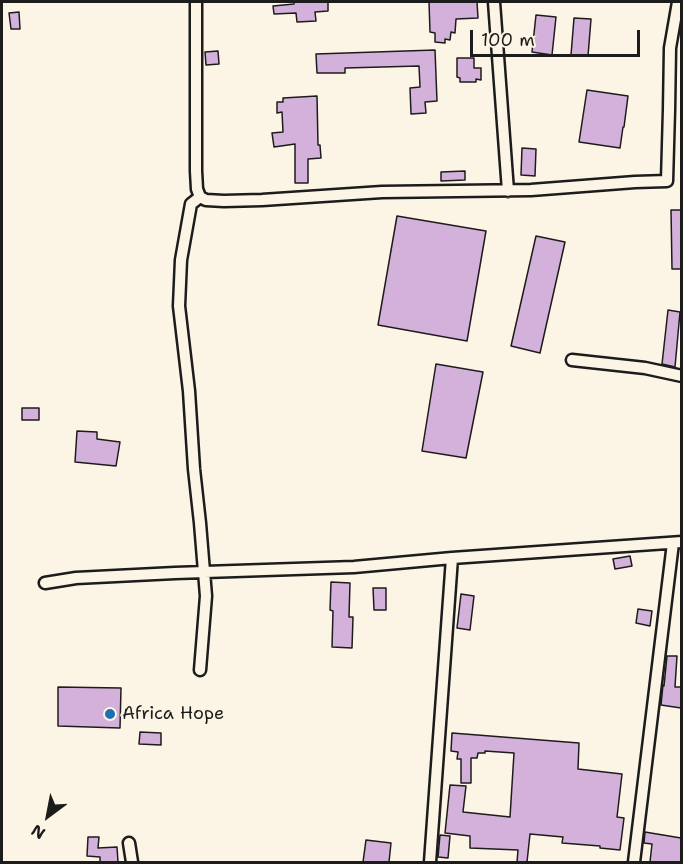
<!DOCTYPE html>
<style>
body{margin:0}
#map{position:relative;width:683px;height:864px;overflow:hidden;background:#fcf5e5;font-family:"Shantell Sans",sans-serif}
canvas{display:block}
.frame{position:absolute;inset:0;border:3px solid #1c1c1c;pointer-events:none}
.north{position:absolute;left:18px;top:786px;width:60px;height:60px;-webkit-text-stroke:4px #fcf5e5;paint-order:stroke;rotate:212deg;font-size:16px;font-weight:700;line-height:24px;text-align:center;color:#1c1c1c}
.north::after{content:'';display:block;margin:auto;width:21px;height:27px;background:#1c1c1c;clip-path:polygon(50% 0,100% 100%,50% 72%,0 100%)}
.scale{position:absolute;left:470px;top:30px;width:170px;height:27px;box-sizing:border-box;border:3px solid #1c1c1c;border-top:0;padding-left:8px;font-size:18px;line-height:21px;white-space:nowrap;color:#1c1c1c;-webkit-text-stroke:4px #fcf5e5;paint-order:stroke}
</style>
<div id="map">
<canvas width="683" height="864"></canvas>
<div class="frame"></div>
<div class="north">N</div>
<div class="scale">100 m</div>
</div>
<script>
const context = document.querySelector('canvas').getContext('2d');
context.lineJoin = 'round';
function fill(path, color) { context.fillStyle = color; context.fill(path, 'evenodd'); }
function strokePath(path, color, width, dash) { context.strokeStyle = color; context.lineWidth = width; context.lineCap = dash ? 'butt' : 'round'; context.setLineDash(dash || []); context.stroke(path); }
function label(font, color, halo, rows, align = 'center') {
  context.font = font + ' "Shantell Sans",sans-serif'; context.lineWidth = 5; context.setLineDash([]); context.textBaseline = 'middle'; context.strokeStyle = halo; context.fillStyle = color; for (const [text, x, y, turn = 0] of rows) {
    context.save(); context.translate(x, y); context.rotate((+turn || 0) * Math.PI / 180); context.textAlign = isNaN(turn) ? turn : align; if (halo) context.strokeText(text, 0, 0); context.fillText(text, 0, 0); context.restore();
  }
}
const building = new Path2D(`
 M294,2H328V11L315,12L316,21L297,22L296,13L274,14L273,6L294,4Z
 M429,2H477L478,18L456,19L455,33L451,32L450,40L445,39V43L435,42V33L430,32Z
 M19,12L20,29H11L9,13Z
 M536,15L556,17L552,55L532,52Z
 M574,18L591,19L588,56L571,55Z
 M435,50L437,101L425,102L426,113L411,114L410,88L420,87L419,66L345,68V73H317L316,54Z
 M218,51L219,64L206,65L205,52Z
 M457,58H474V68H481V80L476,79V82H460V78L457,77Z
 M587,90L628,96L624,127H623L620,148L579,142Z
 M317,96L318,145H320L321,158L308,159V183H295V144L274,147L272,133L283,132L282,112L277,113V102H283V98Z
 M522,148L536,149L535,176L521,175Z
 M465,171V180L441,181V172Z
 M671,210H681V269H672Z
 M397,216L486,231L467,341L378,325Z
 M536,236L565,242L540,353L511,346Z
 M668,310L680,312L675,367L662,364Z
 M436,364L483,372L466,458L422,451Z
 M22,408H39V420H22Z
 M77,431L97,432V439L120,442L116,466L75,462Z
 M630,556L632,566L615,569L613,559Z
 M331,582L350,583L349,617H353L352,648L332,647L333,611L330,610Z
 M373,588H386V610H374Z
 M461,594L474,596L470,630L457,628Z
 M638,609L652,611L650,626L636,623Z
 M667,656H677L675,687H681V708L661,705L663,685L664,686Z
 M58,687L121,688L120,728L58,726Z
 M140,732L161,733V745L139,744Z
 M452,733L579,743L578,769L622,774L617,817L624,818L620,850L600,848V846L562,843L563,837L530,834L527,862H517L518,850L470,848V836L445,833L450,785L466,786L463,812L510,817L514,753L485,751V753H478L477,758H471V783H461V759H457L458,752L451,751Z
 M645,832L681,838V862H650L652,844L644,843Z
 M440,835L450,836L448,858L438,857Z
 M88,837H99L98,848L117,847L118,862H100V857L87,856Z
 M366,840L391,843L389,862H363Z`);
fill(building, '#d4b1db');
strokePath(building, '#1c1c1c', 1.5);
const minor = new Path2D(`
 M196,2V171L197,189L200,197
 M494,2L508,191
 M200,197L206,200L224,201L262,200L382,192L531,190L635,182L667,181L669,110L670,48L678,2
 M572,360L645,368L682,376
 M45,583L76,578L175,573L354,567L452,558L682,542
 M200,670L206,596L200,523L194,469L189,391L179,306L181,260L191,204L200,197
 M129,843L132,862
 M430,862L452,558
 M634,862L673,543`);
strokePath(minor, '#1c1c1c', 15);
strokePath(minor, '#fcf5e5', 10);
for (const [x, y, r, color] of [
 [110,714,6,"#1f6fb2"]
]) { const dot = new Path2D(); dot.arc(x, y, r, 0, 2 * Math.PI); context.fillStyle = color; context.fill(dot); strokePath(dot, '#fcf5e5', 2); }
label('18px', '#1c1c1c', '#fcf5e5', [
 ["Africa Hope",122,714]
], 'left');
</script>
